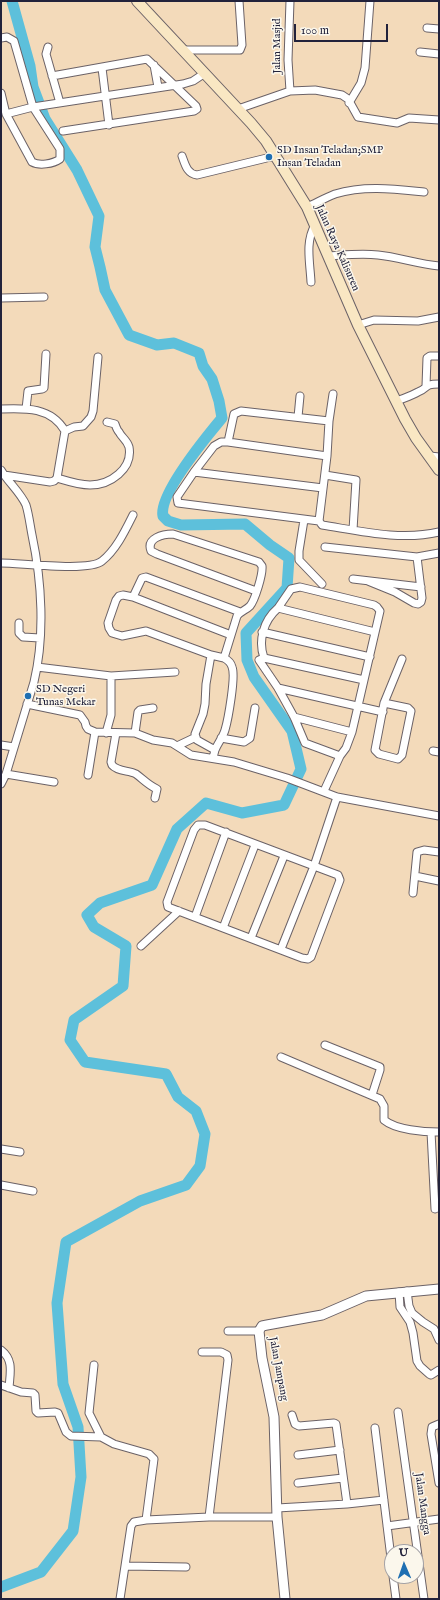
<!DOCTYPE html>
<style>
body{margin:0}
#map{position:relative;width:440px;height:1600px;overflow:hidden;background:#f3daba;font-family:"IM FELL English",serif}
canvas{display:block}
.frame{position:absolute;inset:0;border:2px solid #22223b;pointer-events:none}
.north{position:absolute;left:384px;top:1544px;width:40px;height:40px;box-sizing:border-box;background:#fbf7ec;border:1px solid #a4a2a5;border-radius:50%;rotate:358deg;font-size:11px;font-weight:700;line-height:16px;text-align:center;color:#22223b}
.north::after{content:'';display:block;margin:auto;width:14px;height:18px;background:#1f6fb2;clip-path:polygon(50% 0,100% 100%,50% 72%,0 100%)}
.scale{position:absolute;left:294px;top:24px;width:94px;height:18px;box-sizing:border-box;border:2px solid #22223b;border-top:0;padding-left:5px;font-size:12px;line-height:14px;white-space:nowrap;color:#22223b;-webkit-text-stroke:3px #fbf7ec;paint-order:stroke}
</style>
<div id="map">
<canvas width="440" height="1600"></canvas>
<div class="frame"></div>
<div class="north">U</div>
<div class="scale">100 m</div>
</div>
<script>
const context = document.querySelector('canvas').getContext('2d');
context.lineJoin = 'round';
function strokePath(path, color, width, dash) { context.strokeStyle = color; context.lineWidth = width; context.lineCap = dash ? 'butt' : 'round'; context.setLineDash(dash || []); context.stroke(path); }
function label(font, color, halo, rows, align = 'center') {
  context.font = font + ' "IM FELL English",serif'; context.lineWidth = 3; context.setLineDash([]); context.textBaseline = 'middle'; context.strokeStyle = halo; context.fillStyle = color; for (const [text, x, y, turn = 0] of rows) {
    context.save(); context.translate(x, y); context.rotate((+turn || 0) * Math.PI / 180); context.textAlign = isNaN(turn) ? turn : align; if (halo) context.strokeText(text, 0, 0); context.fillText(text, 0, 0); context.restore();
  }
}
strokePath(new Path2D(`
 M1,1587L41,1572L73,1531L81,1477L78,1427L63,1384L57,1303L66,1242L140,1201L186,1185L200,1166L205,1134L196,1111L178,1097L166,1074L85,1062L70,1040L74,1020L123,986L126,946L94,927L87,915L100,903L152,885L177,829L206,803L242,813L284,805L301,769L292,731L254,677L247,660L246,633L287,588L289,558L270,545L245,524L181,525L168,521L163,516C158,495 207,436 222,418L219,401L212,379L203,366L199,353L174,343L157,345L129,335L105,290L100,267L95,247L99,216L77,170L45,119L33,87L30,66L12,1`), '#5dc0db', 11);
const minor = new Path2D(`
 M290,1L288,60L290,91
 M427,28L439,29
 M1,38L7,37L14,41L33,107L60,149V159C53,164 39,166 32,162L6,114L1,93
 M48,47L46,54L60,103
 M182,50H240L242,45L239,1
 M420,52L439,54
 M154,65L158,87
 M102,68L109,125
 M52,76L147,59L196,106L197,109L194,111L63,131
 M349,103L361,83L365,68L370,1
 M238,109L290,91L315,90L342,95L348,99L358,117L397,123L409,118L439,120
 M6,114L33,107L183,84L193,81L205,73
 M182,156C185,164 187,174 197,175L275,156
 M307,207C316,203 325,198 335,194C364,185 395,189 424,192
 M328,256C345,255 361,253 378,255C398,257 418,264 439,266
 M311,282C310,262 305,242 315,225
 M1,298L44,297
 M358,325L374,320L418,321L439,317
 M426,386L427,358L430,356H439
 M333,394L329,421L241,411L234,414L228,442L327,456L319,521L322,525C360,531 401,541 439,532
 M397,401C404,398 411,396 418,392C429,388 423,384 439,384
 M1,409C26,408 51,407 65,431L57,478L54,481L50,482L4,475
 M26,409L28,391L42,389L44,388L46,354
 M298,417L300,396
 M65,431L74,427L83,426L91,417L93,411L98,357
 M228,442H221L214,446L194,472L323,488
 M327,456L329,421
 M430,456L439,457
 M1,470C8,482 21,493 26,505C29,515 30,525 32,535C42,582 45,636 34,682L6,774L1,784
 M194,472L177,497L178,503L319,521
 M325,475L356,480L353,530
 M57,478C67,481 79,485 90,485C110,485 133,469 129,447C127,440 122,438 119,432C117,430 116,427 115,424L107,422
 M304,520L299,551V560L322,584
 M325,547L417,557L439,553
 M1,563C21,563 89,572 102,561C116,550 125,531 133,515
 M353,579L421,587
 M368,581L395,592L414,603L418,604L421,602L422,598L417,557
 M133,597L142,578L146,577L240,612
 M278,608L291,589L300,587L374,605L377,607L380,611L352,732L346,748L340,756L324,791
 M19,623V633L23,637L40,638
 M262,632L370,657
 M211,655L146,631L122,636L112,633L109,628L108,623L116,600L119,596L123,595L133,597L231,635
 M264,658C258,641 263,621 278,608L375,632
 M37,667L111,676L175,672
 M278,688L383,712
 M384,703L408,708L411,711L402,755L398,759L379,754L375,750L384,703L402,659
 M27,704L80,715L85,722L86,726L88,729L95,732L135,733L153,740L172,743L191,755L234,762L287,778L337,797L439,816
 M294,717L352,732
 M106,733L111,715V676
 M116,733L111,762L112,765C118,772 129,770 136,774C143,779 148,785 157,789L155,798
 M135,733L138,712L140,710L153,708
 M221,738L244,742L250,738L255,708
 M1,745L14,747
 M177,746L196,737
 M215,750C218,743 223,737 225,730C228,720 236,676 232,667C231,663 228,660 224,658
 M433,751L439,752
 M340,756L305,743L294,717L278,688L259,660L264,658L364,680
 M213,758L215,750L197,740L195,734L203,714L205,704L206,684L211,655L224,658L237,616C241,611 246,610 250,606C255,600 263,574 262,566L259,562L173,534C163,534 146,538 151,551L157,554L256,591
 M6,774L54,782
 M88,775L95,732
 M415,876L439,881
 M413,893L417,852L424,850L439,852
 M195,917L226,832
 M223,928L255,845
 M251,938L284,856
 M141,946L179,911
 M281,949L314,866L338,875L340,880L311,957L308,959L302,958L168,907L167,902L194,830L198,825H205L314,866L337,797
 M325,1045L380,1067V1070L372,1095
 M281,1057L380,1099L384,1106V1120C396,1130 424,1132 439,1132
 M431,1132L435,1209
 M1,1149L20,1152
 M1,1185L33,1191
 M407,1291L409,1306L412,1313L423,1322L434,1329L439,1340
 M399,1292L400,1307L410,1322L413,1333L417,1361L420,1366L429,1374L431,1375L439,1370
 M228,1331H259
 M1,1350C14,1360 10,1373 9,1388
 M202,1352H221L227,1355L228,1360L209,1517
 M94,1365L89,1413L101,1437L114,1444L149,1454L154,1459L146,1520
 M1,1385L21,1392L33,1393L35,1395L36,1411L38,1413L55,1412L58,1413L66,1432L71,1436L101,1437
 M398,1412L424,1599
 M292,1415L295,1424L299,1426L334,1423L336,1424L347,1504L384,1500
 M439,1424L432,1427L431,1434L439,1483
 M375,1428L392,1566
 M298,1455L340,1450
 M298,1483L343,1478
 M277,1508L347,1504
 M387,1526L439,1519
 M125,1566L186,1567
 M393,1576L396,1599
 M120,1599L131,1526L134,1522L146,1520L209,1517H277`);
const tertiary = new Path2D(`
 M285,1599L277,1517L274,1417L262,1358L259,1331L262,1326L267,1325L322,1315L366,1296L439,1289`);
const secondary = new Path2D(`
 M137,1L251,123L266,141L307,207L358,325L405,419L416,438L439,470`);
strokePath(minor, '#6b6267', 9);
strokePath(tertiary, '#6b6267', 11);
strokePath(secondary, '#6b6267', 12);
strokePath(minor, '#fff', 7);
strokePath(tertiary, '#fff', 9);
strokePath(secondary, '#f9e7c3', 10);
for (const [x, y, r, color] of [
 [269,157,4,"#1f6fb2"],
 [28,696,4,"#1f6fb2"]
]) { const dot = new Path2D(); dot.arc(x, y, r, 0, 2 * Math.PI); context.fillStyle = color; context.fill(dot); strokePath(dot, '#fbf7ec', 1.5); }
label('11px', '#22223b', '#fbf7ec', [
 ["Jalan Masjid",278,46,-90],
 ["Jalan Raya Kalisuren",337,248,66],
 ["Jalan Jampang",278,1369,79],
 ["Jalan Mangga",422,1504,82]
]);
label('11px', '#22223b', '#fbf7ec', [
 ["SD Insan Teladan;SMP",277,151],
 ["Insan Teladan",277,164],
 ["SD Negeri",36,690],
 ["Tunas Mekar",36,703]
], 'left');
</script>
